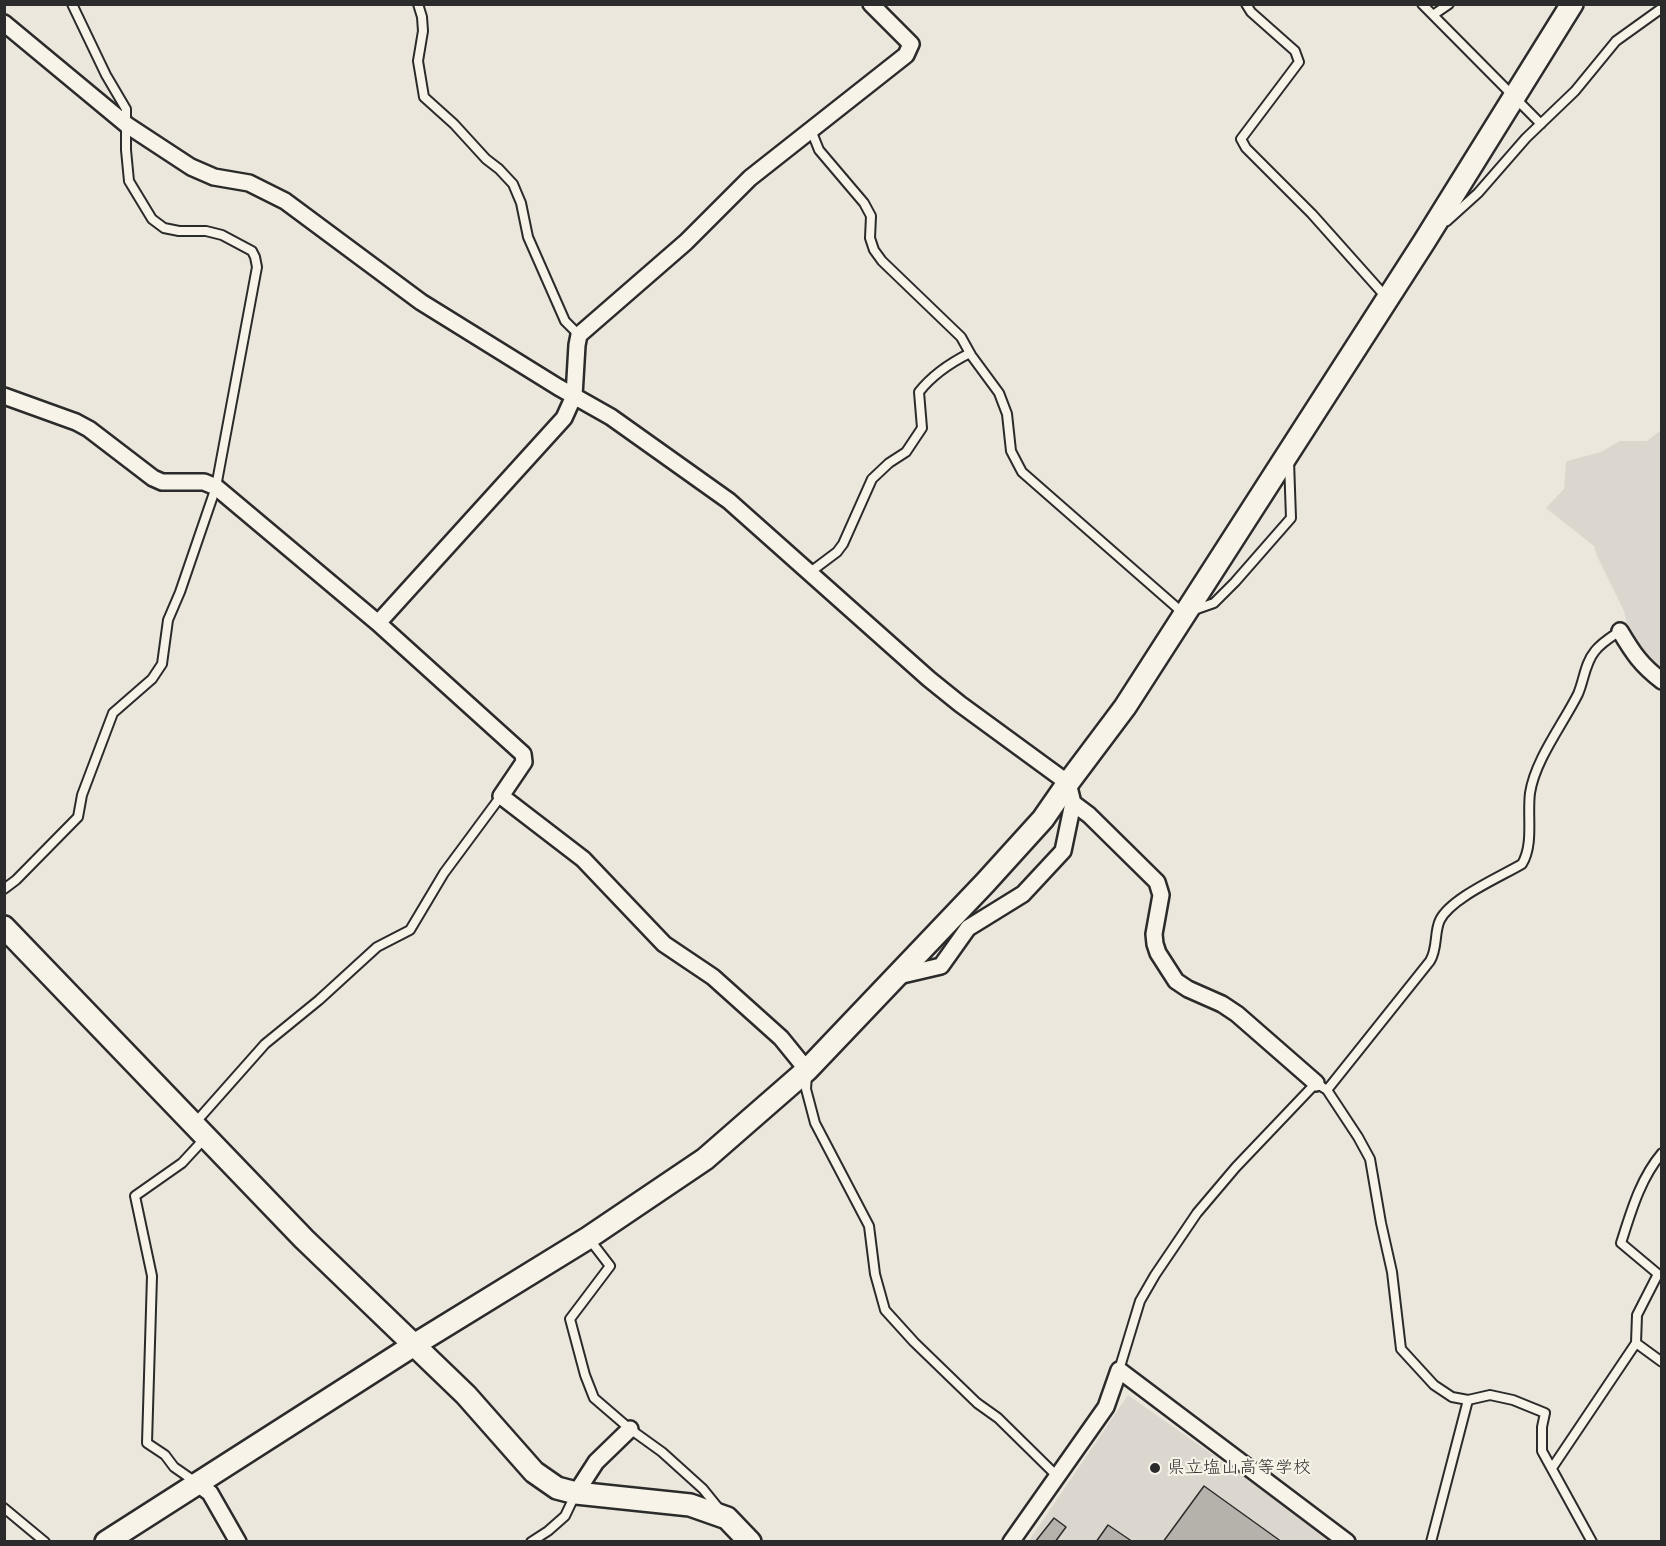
<!DOCTYPE html>
<meta charset="utf-8">
<style>
body{margin:0}
#map{position:relative;width:1666px;height:1546px;overflow:hidden;background:#ebe7dd;font-family:Sriracha,sans-serif}
canvas{display:block}
.frame{position:absolute;inset:0;border:6px solid #2b2b2b;pointer-events:none}
</style>
<div id="map">
<canvas width="1666" height="1546"></canvas>
<div class="frame"></div>
</div>
<script>
const context = document.querySelector('canvas').getContext('2d');
context.lineJoin = 'round';
function fill(path, color) { context.fillStyle = color; context.fill(path, 'evenodd'); }
function strokePath(path, color, width, dash) { context.strokeStyle = color; context.lineWidth = width; context.lineCap = dash ? 'butt' : 'round'; context.setLineDash(dash || []); context.stroke(path); }
function label(font, color, halo, rows, align = 'center') {
  context.font = font + ' Sriracha,"Klee One",sans-serif'; context.lineWidth = 4.5; context.setLineDash([]); context.textBaseline = 'middle'; context.strokeStyle = halo; context.fillStyle = color; for (const [text, x, y, turn = 0] of rows) {
    context.save(); context.translate(x, y); context.rotate((+turn || 0) * Math.PI / 180); context.textAlign = isNaN(turn) ? turn : align; if (halo) context.strokeText(text, 0, 0); context.fillText(text, 0, 0); context.restore();
  }
}
fill(new Path2D(`
 M1661,430V672L1654,665L1631,639L1624,611L1597,556L1594,546L1546,508L1564,489L1566,462L1571,460L1601,452L1620,441H1647Z
 M1128,1395L1335,1541L1028,1542Z`), '#dbd7ce');
const building = new Path2D(`
 M1204,1486L1282,1542H1163Z
 M1054,1518L1066,1527L1055,1542H1035Z
 M1108,1525L1133,1542H1096Z`);
fill(building, '#b5b2ab');
strokePath(building, '#2b2b2b', 1.5);
const lane = new Path2D(`
 M418,4L422,17L423,31L418,61L424,97L454,124L486,159L499,169L513,184L521,203L528,237L565,321L579,335
 M1246,4L1251,12L1295,51L1299,62L1241,139L1246,148L1312,214L1386,297
 M1422,4L1541,124
 M1433,15L1449,4
 M811,130L819,150L864,203L871,216L870,238L874,250L882,261L961,337L971,355L999,393L1007,414L1011,451L1022,472L1183,613
 M1447,221L1478,193L1526,138L1575,91L1616,41L1662,8
 M809,573L837,552L843,544L872,479L889,463L906,452L922,428L919,392C933,374 950,363 970,353
 M1194,610L1214,603L1235,582L1291,518L1289,461
 M4,889L16,880L78,817L82,795L113,713L152,679L162,664L168,620L180,592L216,487L257,267L255,257L252,251L222,235L206,231H179L164,228L152,219L129,181L126,150V109L106,75L72,4
 M807,1075L806,1089L815,1123L869,1226L875,1274L885,1310L914,1342L977,1403L998,1418L1058,1477
 M1327,1090L1430,961C1438,948 1434,932 1440,920C1451,898 1500,877 1522,864C1534,844 1527,816 1530,793C1535,760 1563,724 1578,694C1584,680 1585,663 1595,651C1601,643 1611,637 1620,631
 M195,1123L265,1044L319,1000L377,947L410,930L444,873L501,796
 M590,1240L610,1266L570,1319L585,1375L594,1398L630,1429L662,1452L703,1489L720,1510
 M1636,1343L1662,1362
 M1119,1370L1140,1301L1155,1275L1197,1213L1236,1167L1316,1083L1327,1090L1358,1137L1370,1159L1381,1223L1392,1272L1401,1349L1434,1385L1452,1397L1468,1400L1490,1395L1513,1400L1545,1413L1542,1427V1451L1592,1542
 M1552,1468L1636,1343L1637,1315L1658,1274L1621,1243C1631,1212 1640,1179 1662,1153
 M197,1483L174,1467L165,1455L147,1443L152,1276L135,1196L182,1163L206,1137
 M4,1508L45,1542
 M531,1542L548,1531L565,1516L576,1493
 M1431,1542L1468,1400`);
const street = new Path2D(`
 M4,23L127,125L191,167L214,177L249,183L285,201L421,302L558,387L611,417L729,501L929,679L960,704L1068,783L1073,803L1063,851L1023,894L968,928L941,966L894,977
 M4,396L76,422L89,429L153,478L162,482H204L216,487L378,623L523,754L524,762L501,796L583,859L664,944L713,977L781,1038L807,1070
 M378,623L564,418L574,396L577,345L579,335L686,242L750,178L906,55L911,44L871,4
 M1620,631C1633,653 1641,665 1662,681
 M1073,803L1089,815L1157,882L1161,895L1154,934L1155,944L1158,953L1176,981L1188,989L1222,1004L1237,1014L1316,1083
 M198,1484L210,1493L238,1542
 M576,1493L596,1462L630,1429
 M1011,1542L1106,1407L1119,1370L1347,1542`);
const secondary = new Path2D(`
 M4,927L304,1239L466,1395L534,1472L557,1488L576,1493L690,1505L727,1518L750,1542
 M106,1542L414,1345L588,1238L705,1159L807,1070L985,883L1043,819L1068,783L1125,707L1424,242L1572,4`);
strokePath(lane, '#2b2b2b', 12);
strokePath(street, '#2b2b2b', 20);
strokePath(secondary, '#2b2b2b', 26);
strokePath(lane, '#f7f3e8', 8);
strokePath(street, '#f7f3e8', 15);
strokePath(secondary, '#f7f3e8', 21);
for (const [x, y, r, color] of [
 [1155,1468,6,"#2b2b2b"]
]) { const dot = new Path2D(); dot.arc(x, y, r, 0, 2 * Math.PI); context.fillStyle = color; context.fill(dot); strokePath(dot, '#f7f3e8', 2); }
label('18px', '#2b2b2b', '#f7f3e8', [
 ["県立塩山高等学校",1167,1468]
], 'left');
</script>
